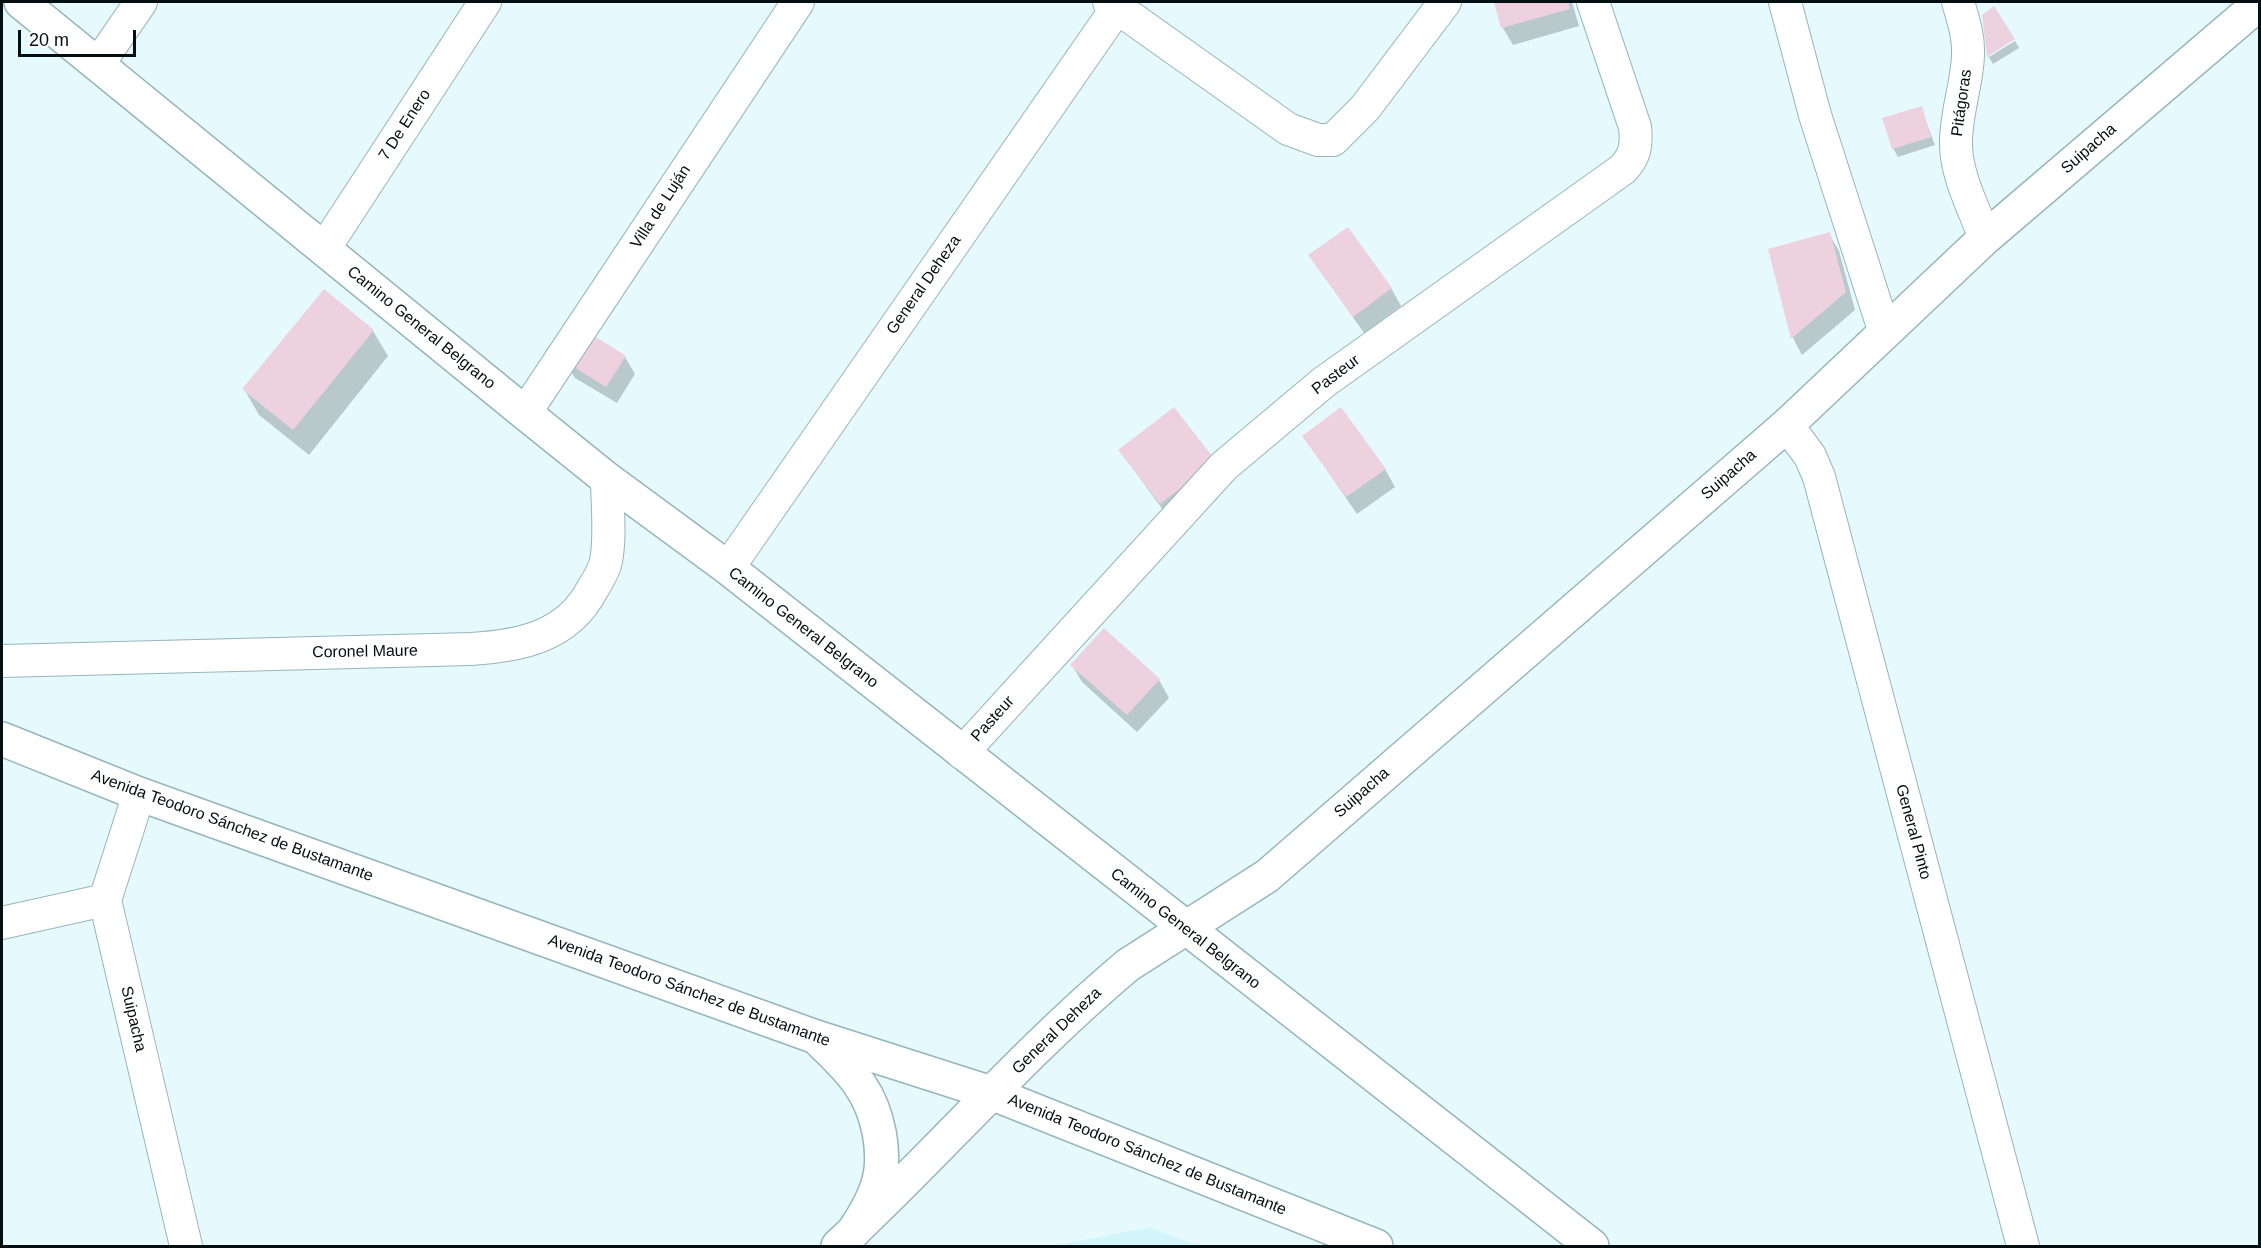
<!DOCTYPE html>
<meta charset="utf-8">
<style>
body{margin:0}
#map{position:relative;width:2261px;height:1248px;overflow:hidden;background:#e6fafe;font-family:Arial,sans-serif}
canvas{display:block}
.frame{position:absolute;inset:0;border:3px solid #040f11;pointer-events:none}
.scale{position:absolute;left:18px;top:30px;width:118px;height:27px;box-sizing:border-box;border:3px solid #040f11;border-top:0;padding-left:8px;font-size:18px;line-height:21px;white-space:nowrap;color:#040f11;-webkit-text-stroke:4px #fff;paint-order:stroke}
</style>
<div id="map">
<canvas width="2261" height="1248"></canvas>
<div class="frame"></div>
<div class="scale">20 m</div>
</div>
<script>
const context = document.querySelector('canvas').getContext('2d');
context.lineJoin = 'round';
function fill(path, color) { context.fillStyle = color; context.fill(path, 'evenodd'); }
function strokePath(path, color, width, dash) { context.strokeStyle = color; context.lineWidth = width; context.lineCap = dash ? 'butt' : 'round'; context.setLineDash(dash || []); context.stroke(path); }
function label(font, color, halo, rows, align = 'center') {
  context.font = font + ' Arial,sans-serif'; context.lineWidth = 4.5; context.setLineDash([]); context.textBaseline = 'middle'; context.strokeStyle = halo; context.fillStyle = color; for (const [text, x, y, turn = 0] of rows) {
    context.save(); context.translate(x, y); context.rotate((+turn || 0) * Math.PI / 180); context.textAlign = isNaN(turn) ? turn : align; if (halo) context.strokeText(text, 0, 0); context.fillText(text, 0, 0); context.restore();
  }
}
fill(new Path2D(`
 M1151,1227L1197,1246H1052Z`), '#d3f6fd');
fill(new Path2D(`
 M1496,2H1572L1579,26L1513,45L1503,28Z
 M1984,15L1989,57L2015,41L2019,48L1993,64L1988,56Z
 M1921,108L1935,145L1898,157L1893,148Z
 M1829,234L1839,251L1855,310L1802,355L1793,338L1770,250Z
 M1310,256L1391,288L1401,306L1364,333Z
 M373,331L388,356L309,455L259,415L244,389Z
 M625,357L635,374L617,403L575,378L565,361Z
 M1304,437L1385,469L1395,487L1357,514Z
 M1120,451L1215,462L1171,521Z
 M1072,665L1159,680L1169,698L1137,732L1082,682Z`), '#0003');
fill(new Path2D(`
 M1494,2H1568L1570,9L1501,28Z
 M1994,6L2015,39L1987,57L1982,15Z
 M1922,106L1931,137L1892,149L1882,118Z
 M1348,227L1392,288L1353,317L1308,255Z
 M1830,232L1846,292L1791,339L1768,249Z
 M324,289L374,330L293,430L242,389Z
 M583,329L626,356L606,387L564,361Z
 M1174,407L1216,461L1160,504L1118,450Z
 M1341,407L1386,469L1346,497L1302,436Z
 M1104,628L1160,679L1127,715L1070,665Z`), '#eed1de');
const minor = new Path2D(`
 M1109,2L1288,129L1318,140H1333L1365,108L1445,2
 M1785,2L1815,115L1885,333
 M1958,2C1963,19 1969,37 1968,55C1967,86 1955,115 1956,146C1957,177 1974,209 1985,238
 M99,63L141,2
 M324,249L485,2
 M525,413L798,2
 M1787,425L1810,456L1819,477L2023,1246
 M728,568L1121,2
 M2,661L471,649C520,646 567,637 592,590C597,582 604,571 606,561C611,535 607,505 607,479
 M962,753L1224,466L1324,382L1623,169C1635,156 1637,146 1635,127L1593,2
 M139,794L105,900L186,1246
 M2,923L105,900`);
const tertiary = new Path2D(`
 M21,2L525,413L607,479L728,568L1592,1246
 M838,1246C936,1155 1024,1052 1128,965L1267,876L1787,425L1985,238L2260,3`);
const primary = new Path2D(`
 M2,739L139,794L816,1037L991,1093L1376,1246
 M819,1040C833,1054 849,1068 860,1085C878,1111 888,1155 877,1187C872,1203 863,1217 854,1231`);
strokePath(minor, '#95b5bc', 34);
strokePath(tertiary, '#95b5bc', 36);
strokePath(primary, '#95b5bc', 36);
strokePath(minor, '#fff', 32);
strokePath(tertiary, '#fff', 33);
strokePath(primary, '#fff', 33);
label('16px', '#040f11', '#fff', [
 ["Pitágoras",1962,103,-82],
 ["7 De Enero",405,125,-57],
 ["Suipacha",2089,149,-41],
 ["Villa de Luján",661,207,-57],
 ["General Deheza",924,285,-55],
 ["Camino General Belgrano",421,328,39],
 ["Pasteur",1336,375,-37],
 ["Suipacha",1729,475,-41],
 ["Camino General Belgrano",803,628,38],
 ["Coronel Maure",365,652,-1],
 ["Pasteur",993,719,-48],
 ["Suipacha",1362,793,-41],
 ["Avenida Teodoro Sánchez de Bustamante",232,826,20],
 ["General Pinto",1913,832,75],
 ["Camino General Belgrano",1185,929,38],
 ["Avenida Teodoro Sánchez de Bustamante",689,991,20],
 ["Suipacha",133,1019,77],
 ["General Deheza",1057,1031,-44],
 ["Avenida Teodoro Sánchez de Bustamante",1147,1155,22]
]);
</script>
